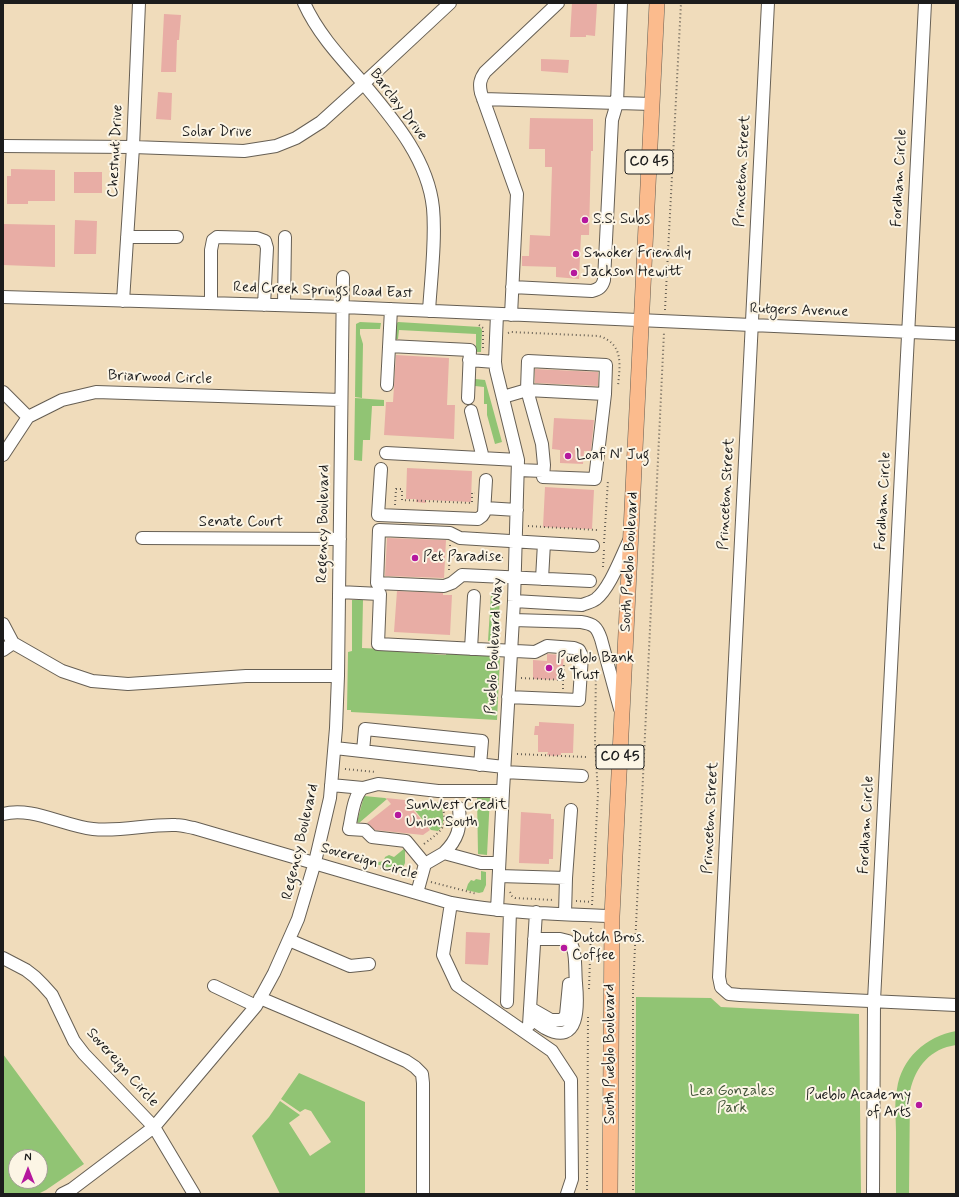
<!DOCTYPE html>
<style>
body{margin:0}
#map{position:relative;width:959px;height:1197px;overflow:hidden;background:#f0dcbb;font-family:Mynerve,sans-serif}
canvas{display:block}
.frame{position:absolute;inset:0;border:4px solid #1c1c1c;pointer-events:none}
.north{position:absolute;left:8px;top:1149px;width:40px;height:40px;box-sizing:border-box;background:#fcf5e5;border:1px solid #a29e95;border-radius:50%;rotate:0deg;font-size:11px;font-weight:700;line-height:16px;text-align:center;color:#1c1c1c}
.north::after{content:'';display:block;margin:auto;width:14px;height:18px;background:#b5179e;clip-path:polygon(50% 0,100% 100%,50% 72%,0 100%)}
</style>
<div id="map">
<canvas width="959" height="1197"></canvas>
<div class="frame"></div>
<div class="north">N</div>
</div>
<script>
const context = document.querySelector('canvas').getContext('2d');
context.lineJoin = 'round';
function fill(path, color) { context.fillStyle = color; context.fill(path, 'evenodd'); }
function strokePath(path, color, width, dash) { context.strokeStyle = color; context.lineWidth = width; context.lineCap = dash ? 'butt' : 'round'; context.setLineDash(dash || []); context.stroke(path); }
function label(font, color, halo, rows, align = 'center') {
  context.font = font + ' Mynerve,sans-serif'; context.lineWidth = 4; context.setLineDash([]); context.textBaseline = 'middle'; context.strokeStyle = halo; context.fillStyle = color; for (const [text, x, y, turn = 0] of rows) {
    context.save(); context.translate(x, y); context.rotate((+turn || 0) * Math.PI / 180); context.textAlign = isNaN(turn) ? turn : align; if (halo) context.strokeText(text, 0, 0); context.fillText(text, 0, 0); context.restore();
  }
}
fill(new Path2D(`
 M360,322L381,323L380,329H360V334L363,344L362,398L355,397L356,324Z
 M398,322L480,327L482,330L481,352H477L476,350V334L399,330L398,339H396V324Z
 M475,379L485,380L502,442L495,444L487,415V404H484V387L475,386Z
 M355,398L384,400V406H372L370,440H363L362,461L354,460Z
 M491,594H500L498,641H488Z
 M352,600H363L362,648L404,650V652L446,655V652L497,655V658H500L497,720L351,712V710H347L348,652L352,651Z
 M477,795L490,796L487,855L478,854Z
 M364,796L385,798L387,799L359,823L357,822Z
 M420,802H441C442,812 447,823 438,831L431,830L413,808Z
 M405,848V863L401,872L373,863L384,861L385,857L389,855L394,857Z
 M481,871L486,872V885L483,892L479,893L466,890L468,884L471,880L474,881L476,879L481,880Z
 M636,997L711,998L721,1007L859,1014L861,1194H635Z
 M956,1031V1045C930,1049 916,1066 910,1091L909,1194H896C896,1173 896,1153 896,1132C896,1118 894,1103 897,1089C901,1059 926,1036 956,1031Z
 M3,1054L84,1164L46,1190L38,1194H3ZM16,1157H40V1181H16Z
 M299,1073L365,1102V1194H280L252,1136L269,1117L280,1101L300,1115L289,1123L310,1156L331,1142L311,1111L305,1109L300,1112L281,1099Z`), '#91c474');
fill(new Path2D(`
 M572,3L597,4L595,36L586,35V37H570Z
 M164,14L181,15L179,40H177L176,72H161Z
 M541,59L569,60L568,73L541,71Z
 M158,92L172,93L171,120L156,119Z
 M530,118L593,119V151H591L589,235H581L579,279L556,277V267L522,266V256H529L530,235L550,236L552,167H545V149H529Z
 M11,169L55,170V201H28V204H7V176H11Z
 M74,172H102V193H74Z
 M75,220L97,221L96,254H74Z
 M3,224L55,225V267L3,265Z
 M396,355L449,358L447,405H455L454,439L384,435L386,402H393Z
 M535,369L598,372V386L535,383Z
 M554,418L594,420L591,451H584L583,464L560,463V450L552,449Z
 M407,468L472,471L471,502L426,500V503L416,502V499H406Z
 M545,487L594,490L592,529L543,527Z
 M387,538L446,540L444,578L385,576Z
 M397,591L443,593V595H452L450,635L394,632Z
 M547,654L564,655L562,680L533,679V660L547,661Z
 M539,722L574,724L573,753H561V755L554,756L547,755L548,752H538V735H534L535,726H539Z
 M386,798L415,801L409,805L430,830L423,835L375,830L367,823L391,804Z
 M521,812L551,814V819H554L553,859H549V864L519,863Z
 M466,932L490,933L488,965L465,964Z`), '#e8ada5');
const minor = new Path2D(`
 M304,3C318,34 341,58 363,83C393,119 428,159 433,208C436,240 431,278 429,311
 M768,3L719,977L721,987L729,994L740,995L956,1005
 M483,99L652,104
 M3,146L133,147L244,151L276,146L296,138L321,122L363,84L450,3
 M127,237H177
 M512,287L592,291C599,289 602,287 604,280L612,120L617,103L621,3
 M3,297L343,307L956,334
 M123,301L133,147L139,3
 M211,303V250L213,240L217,237L257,238L265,241L267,248L264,305
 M284,305L285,237
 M511,315L517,194L481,93C479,84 480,79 485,72L558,3
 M389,346L470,350L468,398
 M469,360L495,362
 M528,361L606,365L605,394L527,390Z
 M387,385L391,309
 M3,392L28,417
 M503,397L527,390L542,444L544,465L543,477L595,479L605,394
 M471,411L483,458
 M386,453L518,460
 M3,455L28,417L62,400L96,392L341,400
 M381,469L378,515L478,519L482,516L484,513L486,480
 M518,470L543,471
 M485,508L517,510
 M142,538L340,539
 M542,579L544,543
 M590,581L462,575L452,583L444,586L377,583L379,530L450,533L460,538L593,546
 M339,592L380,594L378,644L535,652L547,646L574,648L579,650L582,656L579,700L508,697
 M514,601L582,605C587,603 592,602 596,599C610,588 621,557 629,541
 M513,620L581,622C594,624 597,627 601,639L620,709
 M3,624L13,643L62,671L92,681L128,684L246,676H338
 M471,649L474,596
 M3,650L13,643
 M335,748L504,767
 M363,751L365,729L482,741L480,765
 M504,772L582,776
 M331,785L363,788L378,784L438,791H503
 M363,788C353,795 352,817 349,829L365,830L372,837L406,841L425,864L417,893
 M3,814C31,806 64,826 93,829C121,832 148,824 176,825C182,825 188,827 194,828L451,903C504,913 558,914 612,916
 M444,853C458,839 461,828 459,808
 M425,864L444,853L481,863H499
 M499,876L566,878L565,914
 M566,878L571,810
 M451,903L443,955L457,985L552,1051L571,1080L572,1179L567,1194
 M497,910L503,791L514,601L518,460L496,370L495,362L497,314
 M289,940L350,966L369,964
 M3,958L26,970L35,977L43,985L52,995L74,1041L84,1054L154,1127L194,1194
 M214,986L256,1006
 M260,998L359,1040L406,1061L415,1067L422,1074L423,1083V1194
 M507,1002L510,911
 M530,1008L551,1020H562L566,1015L569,984
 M530,1017C535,1021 540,1025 545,1028C580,1047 578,1005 576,983C575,975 576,955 573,949C573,946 570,943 568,941L560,939H534
 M529,1025L536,912
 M62,1194L72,1189L154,1127L256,1006L274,973L298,919L315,862L330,798L336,728L338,676L343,277
 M873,1194L874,1001L925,3`);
const major = new Path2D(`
 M610,1194L612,916L657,3`);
strokePath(minor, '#665f54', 14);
strokePath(major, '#665f54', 16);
strokePath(new Path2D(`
 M665,310L681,3
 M479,325L483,328V349
 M508,333L511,332L599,336C624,344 620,365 618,386
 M395,505L396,489H402V500L472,503V493H475
 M528,526L597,530
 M604,543L608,480
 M450,556L504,558
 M603,567L604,550
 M449,570L450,545
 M521,678L563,680L564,664
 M563,689V680
 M517,754L586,757
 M345,769L376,772
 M424,844C445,828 447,828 442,802
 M331,847L333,852L336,855L411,876
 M431,882L477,894
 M510,892L512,896L515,898L554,900
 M576,901L592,902
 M592,905L598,793L595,743L596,668
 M589,989L591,927
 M587,1194L588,1015
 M633,1194V989L664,332`), '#665f54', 2, [1, 3]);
strokePath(minor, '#fff', 12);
strokePath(major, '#fbbb8d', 15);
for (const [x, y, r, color] of [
 [585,220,4,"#b5179e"],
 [576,254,4,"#b5179e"],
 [574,273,4,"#b5179e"],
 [568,456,4,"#b5179e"],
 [415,558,4,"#b5179e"],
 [549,668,4,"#b5179e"],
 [398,815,4,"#b5179e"],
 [564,948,4,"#b5179e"],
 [919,1105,4,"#b5179e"]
]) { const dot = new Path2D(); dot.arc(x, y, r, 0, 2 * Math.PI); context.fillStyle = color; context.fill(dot); strokePath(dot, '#fcf5e5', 1.5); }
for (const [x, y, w] of [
 [649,162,48],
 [620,757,48]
]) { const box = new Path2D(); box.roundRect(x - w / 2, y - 12, w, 24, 3); context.fillStyle = '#fcf5e5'; context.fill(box); strokePath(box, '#1c1c1c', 1); }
label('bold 14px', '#1c1c1c', null, [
 ["CO 45",649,162],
 ["CO 45",620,757]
]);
label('15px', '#1c1c1c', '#fcf5e5', [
 ["Barclay Drive",398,105,53],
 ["Solar Drive",217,133],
 ["Chestnut Drive",116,151,-87],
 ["Princeton Street",743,171,-87],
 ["Fordham Circle",900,178,-87],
 ["Red Creek Springs Road East",323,291,2],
 ["Rutgers Avenue",799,311,2],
 ["Briarwood Circle",160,378,2],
 ["Princeton Street",727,494,-87],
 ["Fordham Circle",884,501,-87],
 ["Senate Court",241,523],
 ["Regency Boulevard",324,524,-89],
 ["South Pueblo Boulevard",630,562,-87],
 ["Pueblo Boulevard Way",495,646,-87],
 ["Princeton Street",711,818,-87],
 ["Fordham Circle",867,825,-87],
 ["Regency Boulevard",301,842,-77],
 ["Sovereign Circle",369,862,16],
 ["South Pueblo Boulevard",611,1054,-90],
 ["Sovereign Circle",122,1068,48]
]);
label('15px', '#1c1c1c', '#fcf5e5', [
 ["S.S. Subs",593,220],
 ["Smoker Friendly",584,254],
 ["Jackson Hewitt",582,273],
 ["Loaf N' Jug",576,456],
 ["Pet Paradise",423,558],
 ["Pueblo Bank",557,659],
 ["& Trust",557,676],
 ["SunWest Credit",406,806],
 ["Union South",406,823],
 ["Dutch Bros.",572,939],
 ["Coffee",572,956],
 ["Pueblo Academy",911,1096,"right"],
 ["of Arts",911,1113,"right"]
], 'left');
label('15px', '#45573b', '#fcf5e5', [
 ["Lea Gonzales",732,1092],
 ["Park",732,1109]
]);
</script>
